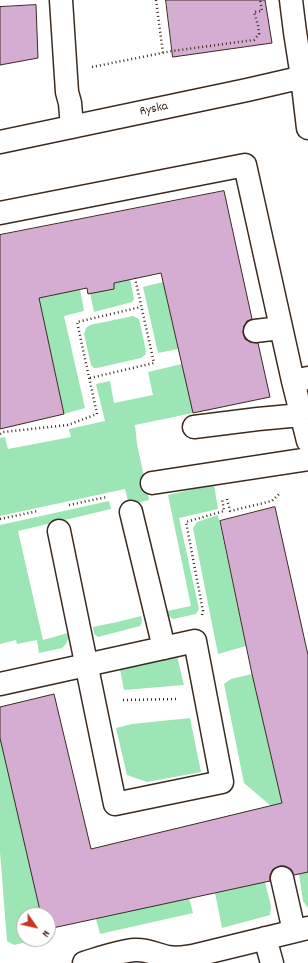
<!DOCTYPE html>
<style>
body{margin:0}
#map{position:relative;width:308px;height:963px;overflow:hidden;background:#fff;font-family:Dekko,sans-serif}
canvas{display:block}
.north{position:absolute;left:16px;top:907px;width:40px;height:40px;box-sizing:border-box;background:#fff;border:1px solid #b1aaa5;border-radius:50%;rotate:124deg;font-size:11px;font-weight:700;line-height:16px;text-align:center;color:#3b2a1e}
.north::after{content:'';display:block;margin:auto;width:14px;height:18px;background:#c8321e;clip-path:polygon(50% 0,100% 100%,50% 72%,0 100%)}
</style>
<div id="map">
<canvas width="308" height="963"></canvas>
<div class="north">N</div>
</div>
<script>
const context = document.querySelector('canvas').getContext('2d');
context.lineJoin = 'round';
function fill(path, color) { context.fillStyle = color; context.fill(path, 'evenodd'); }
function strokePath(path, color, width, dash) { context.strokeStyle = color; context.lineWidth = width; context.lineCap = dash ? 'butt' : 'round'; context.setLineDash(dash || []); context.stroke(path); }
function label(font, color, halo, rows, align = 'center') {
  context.font = font + ' Dekko,sans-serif'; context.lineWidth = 3; context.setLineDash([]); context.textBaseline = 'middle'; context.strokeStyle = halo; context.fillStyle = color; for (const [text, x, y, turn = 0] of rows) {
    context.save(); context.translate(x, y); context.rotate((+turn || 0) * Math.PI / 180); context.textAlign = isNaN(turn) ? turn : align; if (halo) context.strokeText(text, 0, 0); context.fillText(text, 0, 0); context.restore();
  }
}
fill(new Path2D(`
 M130,279L134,299L132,302L94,312L90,293L114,289V283Z
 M163,282L178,349L158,353L143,287Z
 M80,289L84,311L64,316L85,408L64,414L39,298Z
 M133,316L139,319L146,351L145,355L141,358L97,368H94L91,365L84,334L86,328L90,325Z
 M182,364L193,413L135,425L137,444L149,500L129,505L125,489L0,516V438L5,437L8,449L71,437L69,429L105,421L96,384L110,381L114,403L153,395L148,372Z
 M214,484L218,509L179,518L199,609L196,614L173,619L169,616L167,611L191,606L168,495Z
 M109,501L111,509L18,531L43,640L68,633C69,639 67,644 62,648L39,653L37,640L17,644L16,640L0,644V525Z
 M218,515L246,646L218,654L193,528L197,522Z
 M141,616L142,622L140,626L98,637L94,634L93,627L117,622Z
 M176,652L184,685L124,690L119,665Z
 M252,674L282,803L271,806L244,783L224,684L231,679Z
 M190,718L201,772L147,782L127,775L116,728L132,724Z
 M0,738L41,915H24V939H33L35,940L14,945L7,941L0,852Z
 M308,872V908L303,901L299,874Z
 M265,882L271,906L270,915L222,928L215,893Z
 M189,898L193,913L100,934L96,919Z`), '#9ce5b4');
const building = new Path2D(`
 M166,0H265L272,43L173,57Z
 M36,5L38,58L0,65V7Z
 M224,191L252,319L247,321L244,326L243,333L245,339L250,342L258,343L270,397L193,413L161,273L114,283V289L88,294L87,288L39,298L64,414L0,429V235Z
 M275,507L308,655V872L294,875L291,869L285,866H280L273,869L270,875V881L48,929V915H41L0,738V707L54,694L91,849L282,803L252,674L220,521Z`);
fill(building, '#d5add3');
strokePath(building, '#3b2a1e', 1);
const minor = new Path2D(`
 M61,0L67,92L70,103L72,127
 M291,0L295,32L302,77L308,128
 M0,142L247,90L308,76
 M0,213L245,165L293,381L308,378
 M255,331L281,328
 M293,381L308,441
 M194,427L258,419L301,415
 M152,483L308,459
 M131,512L164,648
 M0,684L195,641L222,782L115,804L59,531
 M282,878L294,931
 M265,938L272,963
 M84,963C100,958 119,951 135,950C147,949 157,955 168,957C177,959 185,957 193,956L308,928`);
strokePath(minor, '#3b2a1e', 25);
strokePath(new Path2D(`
 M156,0L163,53
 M92,67L172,51L254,40L259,34L258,25L254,12L262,11L260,0
 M90,378L154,363L135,278
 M0,434L3,432L68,425L97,414L77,322L141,307
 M227,499L230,511L272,501L280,493
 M69,505L107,497
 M0,519L38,511
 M202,615L203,611L186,522L224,511L222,499
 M123,700L178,699`), '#3b2a1e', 2.5, [1, 3]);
strokePath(minor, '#fff', 22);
label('13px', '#3b2a1e', '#fff', [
 ["Ryska",154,110,-12]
]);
</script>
